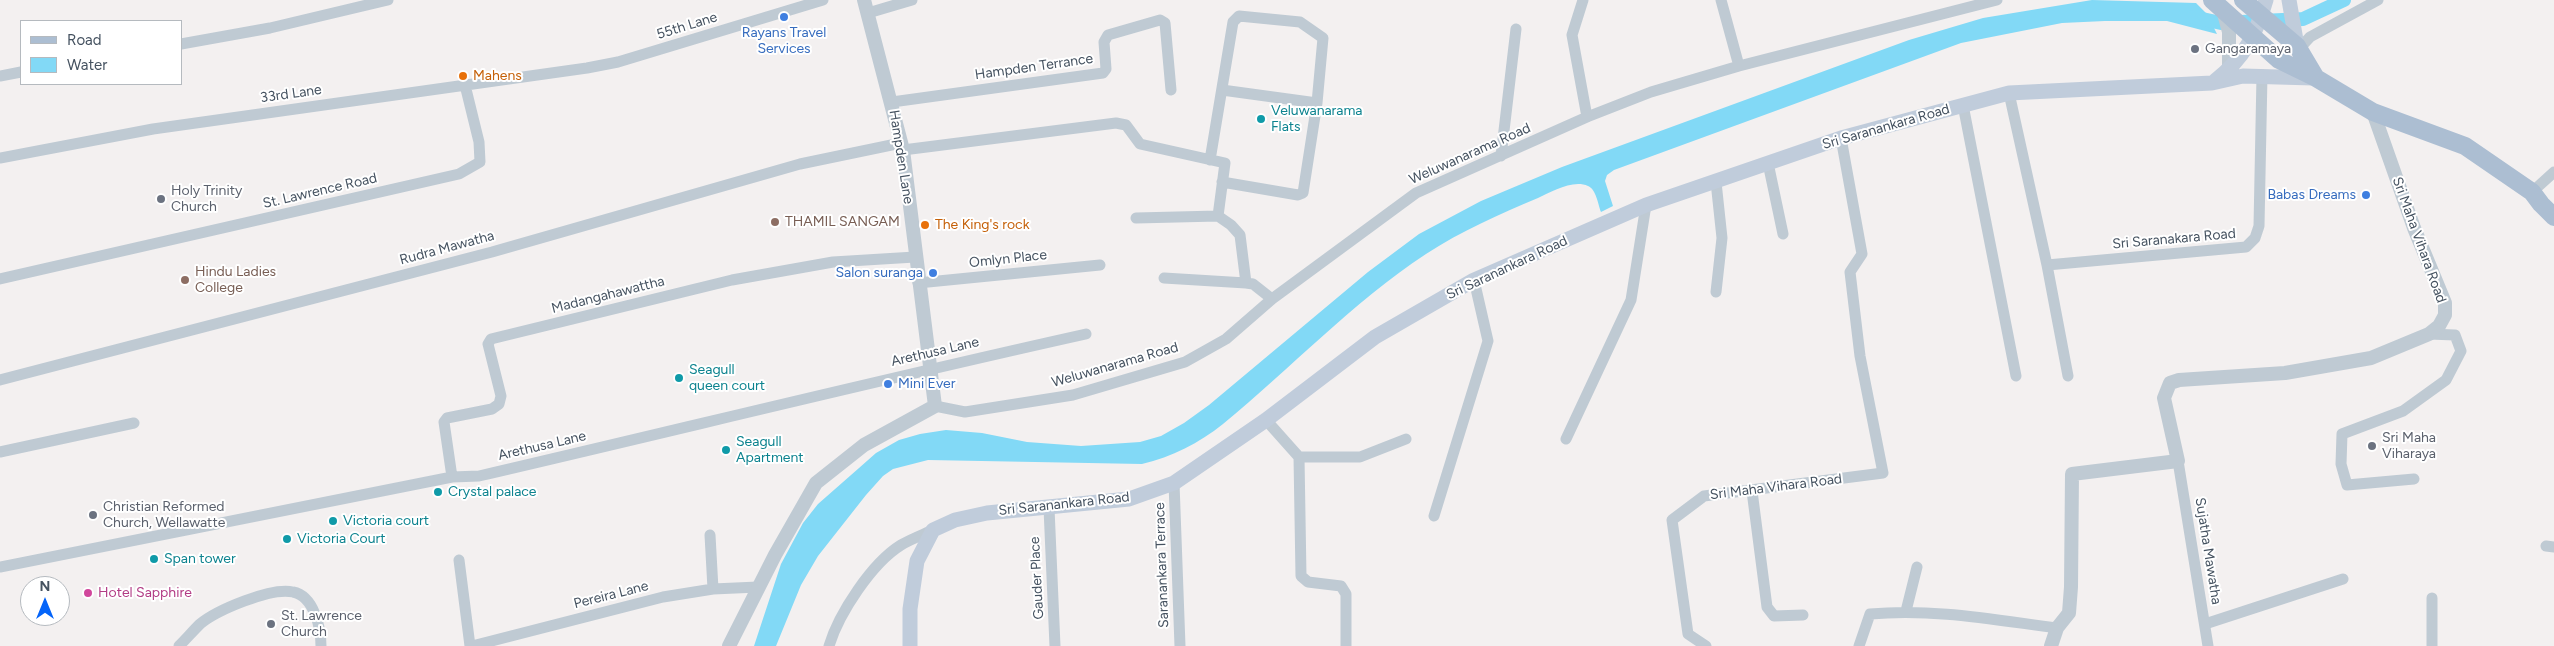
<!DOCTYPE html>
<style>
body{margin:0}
#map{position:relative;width:2554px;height:646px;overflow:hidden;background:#f3f0f0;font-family:Figtree,sans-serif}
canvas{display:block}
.legend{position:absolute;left:20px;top:20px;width:162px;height:65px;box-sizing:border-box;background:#fff;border:1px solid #b5babf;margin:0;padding:6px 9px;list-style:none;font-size:15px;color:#455260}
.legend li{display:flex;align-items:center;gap:10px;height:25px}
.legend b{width:25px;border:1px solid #b5babf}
.north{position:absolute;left:20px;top:576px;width:50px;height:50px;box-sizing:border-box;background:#fff;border:1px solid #b5babf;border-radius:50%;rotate:0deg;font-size:14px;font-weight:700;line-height:20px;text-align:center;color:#455260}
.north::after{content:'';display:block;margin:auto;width:18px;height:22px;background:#0464f9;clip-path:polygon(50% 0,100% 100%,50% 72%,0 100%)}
</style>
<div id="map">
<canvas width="2554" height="646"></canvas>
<ul class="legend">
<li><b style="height:6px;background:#acbed2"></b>Road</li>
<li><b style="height:14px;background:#82d9f6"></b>Water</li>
</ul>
<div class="north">N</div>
</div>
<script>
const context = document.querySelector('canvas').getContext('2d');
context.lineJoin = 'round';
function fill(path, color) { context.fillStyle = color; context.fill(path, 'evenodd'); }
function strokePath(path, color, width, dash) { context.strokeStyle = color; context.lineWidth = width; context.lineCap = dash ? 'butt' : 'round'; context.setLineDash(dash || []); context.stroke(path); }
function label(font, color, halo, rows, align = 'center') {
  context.font = font + ' Figtree,sans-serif'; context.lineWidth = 4; context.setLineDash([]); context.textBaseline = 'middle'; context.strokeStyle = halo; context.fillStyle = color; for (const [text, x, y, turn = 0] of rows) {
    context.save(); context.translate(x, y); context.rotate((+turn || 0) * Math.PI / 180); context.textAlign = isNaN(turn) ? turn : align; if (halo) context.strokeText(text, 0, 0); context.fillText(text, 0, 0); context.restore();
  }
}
fill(new Path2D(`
 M2092,0L2196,3L2207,14L2217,34L2167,21H2105L2062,23L1961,43L1614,170L1607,175L1605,181L1613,206L1601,212C1598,204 1596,189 1588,186C1573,179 1551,192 1538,198C1500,214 1461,231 1426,254C1352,303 1291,368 1223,424C1199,443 1172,457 1142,464L928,460L893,469L883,476L866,495L818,556L801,585L776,646H754L781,564L803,523L818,504L859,468L876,453L899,440L920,434L946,430L982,433L1027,442L1081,446L1140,442L1161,436L1184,423L1209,405L1368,272L1419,234L1481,201L1562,167L1909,40L1983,18Z`), '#82d9f6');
strokePath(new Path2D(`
 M2193,17L2221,23L2303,19L2344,0`), '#82d9f6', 14);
strokePath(new Path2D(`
 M1583,0L1572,35L1587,117
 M1721,0L1739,66
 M868,13L912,0
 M181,44L270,28L388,0
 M2299,49L2310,37L2378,0
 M0,76L21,72
 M1222,90L1317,103
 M2009,93L2047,265L2068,376
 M892,102L1103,73L1106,69L1104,42L1108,35L1160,20L1165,23L1171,90
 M1963,105L2016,376
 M903,150L1116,123L1126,125L1140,144L1225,163L1218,216L1231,225L1240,235L1246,283L1253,284L1272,299
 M1501,156L1516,29
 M0,158L153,129L587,68L618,62L823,0
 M1210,160L1233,22L1239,16L1300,22L1323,38L1317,103L1303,193L1298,195L1222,182
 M1768,163L1783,234
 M1716,182L1722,238L1716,292
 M2532,192L2554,172
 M1136,218L1218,216
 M2047,265L2246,247L2255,238L2259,226L2262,75
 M1164,278L1246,283
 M0,279L459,174L480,162L479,142L465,85
 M918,283L1100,265
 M0,380L492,252L800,164L901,143
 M935,406L965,412L1073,395L1185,362L1226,339L1272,299L1416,193L1587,117L1651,92L1739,66L1997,0
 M1266,420L1299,457L1301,576L1308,582L1341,586L1346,594V646
 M1566,439L1631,300L1646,205
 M0,452L134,423
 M1299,457H1360L1406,439
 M2178,461L2208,646
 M452,477L444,422L447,418L492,409L499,404L501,396L488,344L491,339L732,280L833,262L915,257
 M2414,479L2347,485L2341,464L2342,434L2403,411L2446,380L2461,351L2455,335L2429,334
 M1174,483L1180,646
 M1752,491L1767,607L1774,616L1803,615
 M1049,508L1055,646
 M1434,516L1488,341L1474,280
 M710,535L713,589
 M2546,546L2554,547
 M459,560L470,646
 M0,567L452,477L479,476C681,429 883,379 1086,334
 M2432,598V646
 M1906,611L1917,567
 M2205,624L2343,579
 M179,646C186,639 193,631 200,624C217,610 271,587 293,592C314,596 321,628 321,646
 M472,646L663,597L713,589L758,587
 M829,646C839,613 872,563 901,545C911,539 922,535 933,530
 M1706,646L1688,634L1672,520L1704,496L1883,473L1860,356L1850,272L1862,254L1841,138
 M1859,646L1870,614C1933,608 1995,620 2057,628`), '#bfcad3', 11);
strokePath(new Path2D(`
 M2223,10L2229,32V70
 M729,646L775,555L816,483L864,445L935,406L903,150L864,0
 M2051,646L2057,628L2069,613L2071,587L2072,474L2178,461L2164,398L2170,383L2179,380L2285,373L2371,358L2429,334L2439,326L2445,315V303L2414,228L2373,112`), '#bfcad3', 14);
strokePath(new Path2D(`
 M2289,0L2297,46
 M2215,81C2244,58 2256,35 2266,0
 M910,646V609L917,561L933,530L955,520L987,513L1129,499L1174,483L1266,420L1375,337L1474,280L1646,205L1841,138L2009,93L2212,83L2243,76L2313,78`), '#c0ccdb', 15);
strokePath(new Path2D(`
 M2212,0L2279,60L2316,78L2373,112L2465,146L2532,192L2541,204L2554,217
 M2243,0L2297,46L2316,78`), '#acbed2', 18);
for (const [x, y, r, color] of [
 [784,17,5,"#3f7fe0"],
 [2195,49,5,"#6b7280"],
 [463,76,5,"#e8710a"],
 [1261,119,5,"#0f9aa8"],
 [2366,195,5,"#3f7fe0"],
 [161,199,5,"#6b7280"],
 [775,222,5,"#8d6e63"],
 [925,225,5,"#e8710a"],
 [933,273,5,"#3f7fe0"],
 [185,280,5,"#8d6e63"],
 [679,378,5,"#0f9aa8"],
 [888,384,5,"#3f7fe0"],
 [2372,446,5,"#6b7280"],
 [726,450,5,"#0f9aa8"],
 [438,492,5,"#0f9aa8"],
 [93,515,5,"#6b7280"],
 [333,521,5,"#0f9aa8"],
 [287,539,5,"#0f9aa8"],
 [154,559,5,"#0f9aa8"],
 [88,593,5,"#d1479c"],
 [271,624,5,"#6b7280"]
]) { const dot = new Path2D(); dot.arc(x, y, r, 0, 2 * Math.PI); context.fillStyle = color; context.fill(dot); strokePath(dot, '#fff', 2); }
label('14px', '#455260', '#fff', [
 ["55th Lane",687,26,-17],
 ["Hampden Terrance",1034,67,-8],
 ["33rd Lane",291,94,-8],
 ["Sri Saranankara Road",1886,127,-16],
 ["Weluwanarama Road",1470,154,-24],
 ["Hampden Lane",901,157,81],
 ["St. Lawrence Road",320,191,-13],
 ["Sri Saranakara Road",2174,239,-5],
 ["Sri Maha Vihara Road",2419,240,70],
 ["Rudra Mawatha",447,248,-15],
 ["Omlyn Place",1008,259,-6],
 ["Sri Saranankara Road",1507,268,-25],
 ["Madangahawattha",608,295,-14],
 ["Arethusa Lane",935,352,-13],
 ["Weluwanarama Road",1115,365,-16],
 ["Arethusa Lane",542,446,-13],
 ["Sri Maha Vihara Road",1776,487,-7],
 ["Sri Saranankara Road",1064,504,-6],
 ["Sujatha Mawatha",2208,551,81],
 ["Saranankara Terrace",1162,565,-92],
 ["Gauder Place",1037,578,-93],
 ["Pereira Lane",611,595,-14]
]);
label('14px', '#366cbe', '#fff', [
 ["Rayans Travel",784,33,"center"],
 ["Services",784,49,"center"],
 ["Babas Dreams",2356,195],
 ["Salon suranga",923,273],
 ["Mini Ever",898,384,"left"]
], 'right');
label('14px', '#5b616d', '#fff', [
 ["Gangaramaya",2205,49],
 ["Holy Trinity",171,191],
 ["Church",171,207],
 ["Sri Maha",2382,438],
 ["Viharaya",2382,454],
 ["Christian Reformed",103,507],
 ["Church, Wellawatte",103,523],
 ["St. Lawrence",281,616],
 ["Church",281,632]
], 'left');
label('14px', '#c56008', '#fff', [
 ["Mahens",473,76],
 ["The King's rock",935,225]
], 'left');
label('14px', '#0d838f', '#fff', [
 ["Veluwanarama",1271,111],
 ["Flats",1271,127],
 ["Seagull",689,370],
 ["queen court",689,386],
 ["Seagull",736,442],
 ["Apartment",736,458],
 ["Crystal palace",448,492],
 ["Victoria court",343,521],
 ["Victoria Court",297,539],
 ["Span tower",164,559]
], 'left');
label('14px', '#785e54', '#fff', [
 ["THAMIL SANGAM",785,222],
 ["Hindu Ladies",195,272],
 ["College",195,288]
], 'left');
label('14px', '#b23c85', '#fff', [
 ["Hotel Sapphire",98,593]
], 'left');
</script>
